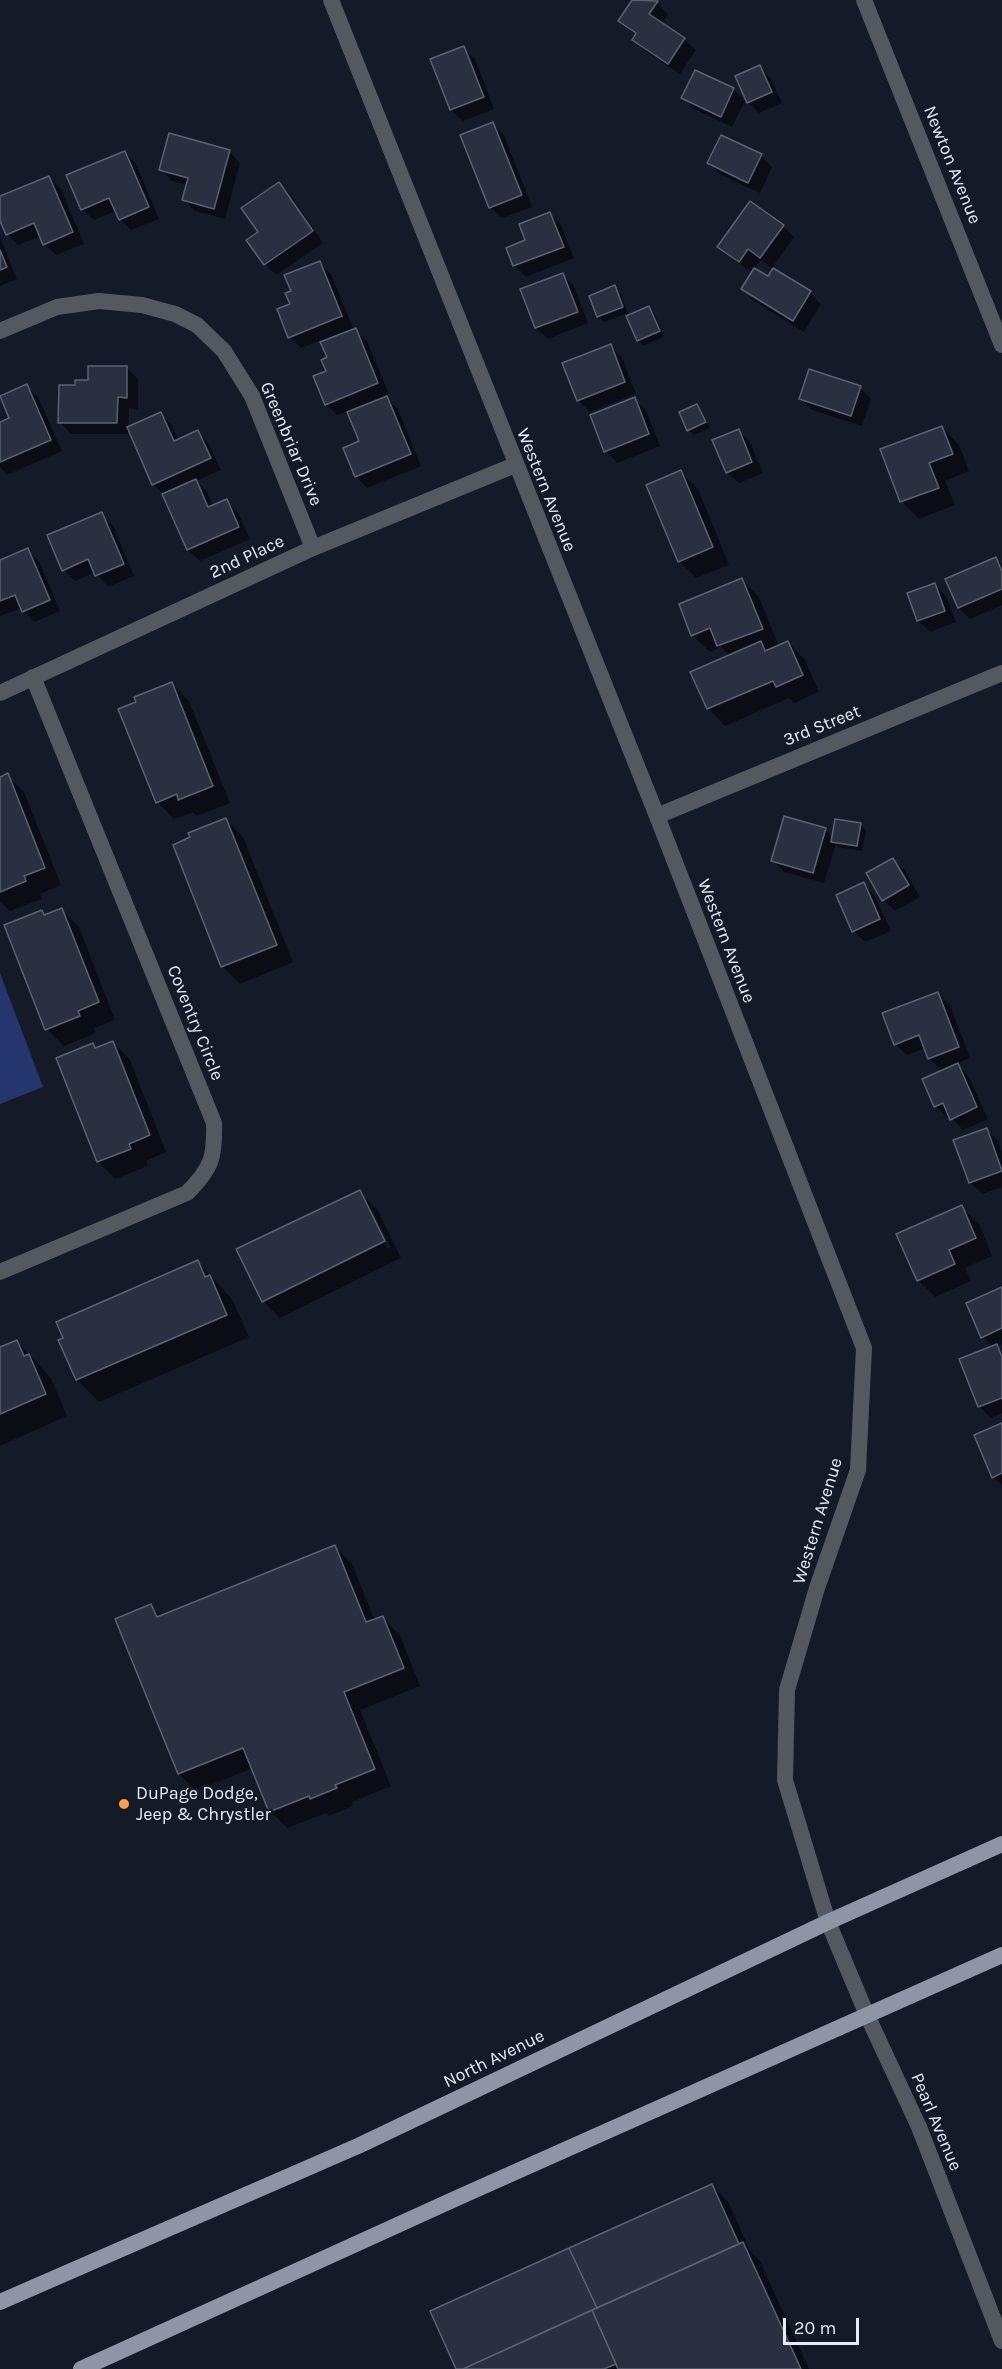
<!DOCTYPE html>
<style>
body{margin:0}
#map{position:relative;width:1002px;height:2369px;overflow:hidden;background:#151a28;font-family:Karla,sans-serif}
canvas{display:block}
.scale{position:absolute;left:783px;top:2318px;width:76px;height:27px;box-sizing:border-box;border:3px solid #e7ebf5;border-top:0;padding-left:8px;font-size:18px;line-height:21px;white-space:nowrap;color:#e7ebf5;-webkit-text-stroke:4px #151a28;paint-order:stroke}
</style>
<div id="map">
<canvas width="1002" height="2369"></canvas>
<div class="scale">20 m</div>
</div>
<script>
const context = document.querySelector('canvas').getContext('2d');
context.lineJoin = 'round';
function fill(path, color) { context.fillStyle = color; context.fill(path, 'evenodd'); }
function strokePath(path, color, width, dash) { context.strokeStyle = color; context.lineWidth = width; context.lineCap = dash ? 'butt' : 'round'; context.setLineDash(dash || []); context.stroke(path); }
function label(font, color, halo, rows, align = 'center') {
  context.font = font + ' Karla,sans-serif'; context.lineWidth = 4.5; context.setLineDash([]); context.textBaseline = 'middle'; context.strokeStyle = halo; context.fillStyle = color; for (const [text, x, y, turn = 0] of rows) {
    context.save(); context.translate(x, y); context.rotate((+turn || 0) * Math.PI / 180); context.textAlign = isNaN(turn) ? turn : align; if (halo) context.strokeText(text, 0, 0); context.fillText(text, 0, 0); context.restore();
  }
}
fill(new Path2D(`
 M0,973L43,1087L0,1104Z`), '#25356e');
fill(new Path2D(`
 M634,0H653L657,3L668,14L661,24L684,39L696,50L680,74L645,51L634,40L636,35L620,21Z
 M463,48L475,59L494,109L463,121L451,110L432,60Z
 M760,67L771,79L782,103L759,113L748,102Z
 M733,89L745,101L732,127L694,109L683,98Z
 M493,124L504,135L532,207L502,218L490,207Z
 M229,151L240,163L225,219L195,211L184,200L188,185L172,181L160,169Z
 M125,152L136,164L159,219L131,230L120,219L116,211L94,220L82,209Z
 M761,156L772,167L760,193L721,175L709,163Z
 M49,177L61,189L84,244L56,255L44,244L41,236L18,245L7,234L0,218V198Z
 M279,184L291,195L323,243L276,275L265,264L260,232Z
 M550,214L561,225L574,258L526,277L514,265L527,241Z
 M783,226L794,237L772,268L761,260L754,269L768,278L810,293L821,304L804,332L754,301L743,289L753,273L731,258L719,247Z
 M0,237L17,279L0,286Z
 M319,262L331,274L354,330L367,341L389,394L385,396L398,409L421,466L367,488L356,476L361,442L348,411L337,415L326,404L329,358L321,340L301,348L290,337L293,291Z
 M563,275L574,286L588,323L548,339L536,328Z
 M615,287L620,293L628,313L604,322L598,317L591,296Z
 M649,308L654,313L664,337L643,346L638,340Z
 M610,346L622,357L636,394L590,412L578,400Z
 M127,368L138,379V409L129,408L128,434H71L60,422L77,387Z
 M26,386L38,397L62,451L7,475L0,467V423L11,419Z
 M860,387L871,399L862,426L812,410L801,398Z
 M634,399L646,410L660,446L617,463L606,451L592,416Z
 M697,406L702,411L710,428L694,435L688,430Z
 M160,414L172,425L179,441L198,432L209,444L221,470L196,481L207,492L214,507L226,501L238,513L250,539L200,561L188,550L163,494L153,484Z
 M942,427L959,445L969,471L945,481L955,505L919,519L901,501Z
 M738,430L750,442L763,473L739,483L727,472Z
 M680,472L698,489L729,565L696,578L679,561Z
 M101,514L113,526L134,576L108,587L95,572L75,581L64,570Z
 M28,550L39,561L60,611L34,622L22,608L0,616V562Z
 M995,559L1002,566V605L970,619L959,608Z
 M742,580L759,597L779,646L788,642L805,660L819,692L794,703L789,698L725,726L708,708L730,657L721,647L710,652L692,635Z
 M934,585L946,596L956,622L930,632L918,620Z
 M172,684L189,701L230,803L197,816L193,812L174,819L157,802L138,702Z
 M7,775L24,792L61,885L40,894L42,899L10,911L0,902V778Z
 M226,820L243,837L293,962L240,984L222,966L175,845Z
 M861,825L866,830L862,851L838,847L836,844L824,883L784,872L773,861L825,829L833,837Z
 M893,860L905,871L920,897L895,911L883,900Z
 M864,884L875,896L891,931L865,942L854,931Z
 M62,910L79,927L115,1020L94,1028L96,1033L64,1046L47,1029L42,912L45,916Z
 M938,994L950,1005L970,1058L956,1064L969,1077L988,1119L963,1130L950,1116L947,1118L936,1106L943,1072L929,1058L926,1048L907,1055L895,1044Z
 M113,1042L130,1060L166,1152L146,1161L148,1166L115,1179L98,1161L93,1045L97,1049Z
 M986,1130L998,1141L1002,1152V1187L982,1194L970,1182Z
 M359,1192L377,1209L401,1258L280,1318L263,1301ZM368,1210H372L390,1247L387,1248Z
 M961,1207L979,1224L992,1256L965,1268L971,1281L935,1297L918,1280Z
 M198,1262L232,1299L249,1337L99,1402L77,1380Z
 M1002,1289V1345L997,1347L1002,1351V1413L991,1418L979,1406L993,1347L983,1337Z
 M17,1341L51,1378L67,1416L0,1446V1349Z
 M1002,1425V1485L993,1477Z
 M335,1547L352,1564L375,1621L382,1617L400,1635L420,1686L360,1710L391,1786L352,1802L353,1806L329,1816L326,1813L287,1828L270,1811L253,1768L196,1791L179,1774L117,1619L151,1606L162,1617Z
 M711,2185L729,2203L750,2251L760,2261L809,2369H458Z`), '#0007');
const building = new Path2D(`
 M632,0L658,1L649,14L685,38L668,64L632,40L636,33L618,21Z
 M464,46L484,97L450,110L430,59Z
 M760,65L772,92L747,103L735,76Z
 M695,70L734,88L721,117L681,98Z
 M493,122L522,195L489,208L460,135Z
 M169,133L230,150L214,209L182,200L188,178L159,170Z
 M721,135L762,154L748,183L707,163Z
 M125,151L149,207L119,220L109,198L81,210L66,175Z
 M49,176L73,232L43,245L34,223L6,235L0,221V196Z
 M279,182L313,231L264,265L246,240L258,232L241,208Z
 M750,201L784,225L760,258L748,249L739,262L717,247Z
 M550,212L564,247L513,266L506,248L525,240L519,224Z
 M0,250L7,267L0,270Z
 M320,261L342,316L288,338L277,309L290,304L285,293L291,291L284,275Z
 M754,268L768,276L773,268L811,291L793,321L741,289Z
 M563,273L578,312L535,328L520,289Z
 M615,285L623,307L597,317L589,296Z
 M649,306L660,331L637,341L626,316Z
 M356,328L378,383L325,405L313,376L326,371L321,360L327,357L320,342Z
 M611,344L625,382L577,401L562,363Z
 M88,366H127V398L118,397L117,423H58L59,385H75V380H88Z
 M809,369L861,386L851,416L799,399Z
 M27,384L51,440L0,462V422L9,418L0,396Z
 M387,396L411,454L355,477L343,448L359,441L347,412Z
 M635,397L649,434L604,452L590,415Z
 M697,404L706,422L687,431L679,412Z
 M161,412L174,441L198,430L211,458L152,485L127,427Z
 M942,426L953,454L929,463L939,488L900,502L880,449Z
 M739,429L752,462L726,473L712,440Z
 M681,470L713,547L678,562L646,485Z
 M196,479L208,507L227,499L239,527L187,550L162,494Z
 M102,512L124,564L95,576L88,559L62,571L47,535Z
 M28,548L50,600L22,612L15,595L0,601V560Z
 M996,557L1002,572V589L958,608L945,579Z
 M742,578L763,629L717,646L710,628L691,636L679,604Z
 M935,583L945,611L917,621L907,593Z
 M761,641L765,651L788,641L803,675L776,687L773,681L707,709L690,672Z
 M172,682L213,786L178,800L177,794L156,803L118,709L136,702L134,697Z
 M8,773L45,868L24,876L26,881L0,892V777Z
 M784,816L826,828L813,873L771,861Z
 M226,818L277,945L221,967L173,845L190,837L188,833Z
 M835,819L861,823L857,846L831,842Z
 M893,858L909,885L882,901L866,873Z
 M864,882L880,919L852,932L836,895Z
 M62,908L99,1002L78,1011L80,1016L45,1030L4,925L42,910L44,915Z
 M938,992L959,1047L928,1059L919,1035L894,1045L882,1013Z
 M113,1041L150,1135L129,1144L131,1149L97,1162L56,1058L93,1043L95,1048Z
 M958,1063L977,1107L950,1120L943,1103L934,1107L922,1079Z
 M987,1128L1002,1171L969,1183L953,1140Z
 M360,1190L385,1241L262,1302L236,1249Z
 M962,1205L976,1238L949,1250L955,1264L917,1281L896,1234Z
 M198,1260L205,1277L210,1275L227,1315L76,1380L58,1340L63,1338L56,1322Z
 M1002,1287V1328L981,1338L966,1303Z
 M17,1340L24,1356L29,1354L46,1394L0,1414V1347Z
 M997,1344L1002,1357V1398L978,1407L959,1359Z
 M1002,1423V1473L992,1478L974,1435Z
 M335,1545L366,1622L383,1616L404,1668L344,1692L375,1769L335,1785L337,1788L310,1799L309,1796L269,1812L243,1748L178,1774L115,1619L151,1604L157,1617Z
 M712,2184L739,2244L597,2308L569,2248Z
 M743,2242L801,2369H618L592,2310Z
 M569,2248L597,2308L463,2369H456L430,2311Z
 M592,2310L616,2364L604,2369H463Z`);
fill(building, '#2b3040');
strokePath(building, '#5b6273', 1.5);
strokePath(new Path2D(`
 M331,0L657,816L864,1348L858,1470L817,1588L787,1690L785,1780L828,1922L867,2015L919,2127L1002,2341
 M864,0L1002,345
 M0,331L57,307L99,301L142,305L175,314L197,325L224,351L252,396L313,548
 M0,693L313,548L515,465
 M657,816L1002,673
 M0,1272L187,1193C212,1168 215,1157 214,1123L33,677`), '#54585f', 16);
strokePath(new Path2D(`
 M0,2302L358,2146L828,1922L1002,1844
 M81,2369L457,2198L1002,1955`), '#8f95a5', 16);
for (const [x, y, r, color] of [
 [124,1804,6,"#fb9e50"]
]) { const dot = new Path2D(); dot.arc(x, y, r, 0, 2 * Math.PI); context.fillStyle = color; context.fill(dot); strokePath(dot, '#151a28', 2); }
label('18px', '#e7ebf5', '#151a28', [
 ["Newton Avenue",952,165,68],
 ["Greenbriar Drive",291,444,67],
 ["Western Avenue",546,490,68],
 ["2nd Place",247,557,-25],
 ["3rd Street",822,726,-22],
 ["Western Avenue",726,941,69],
 ["Coventry Circle",195,1023,68],
 ["Western Avenue",818,1521,-73],
 ["North Avenue",494,2059,-26],
 ["Pearl Avenue",936,2122,67]
]);
label('18px', '#e7ebf5', '#151a28', [
 ["DuPage Dodge,",136,1794],
 ["Jeep & Chrystler",136,1815]
], 'left');
</script>
